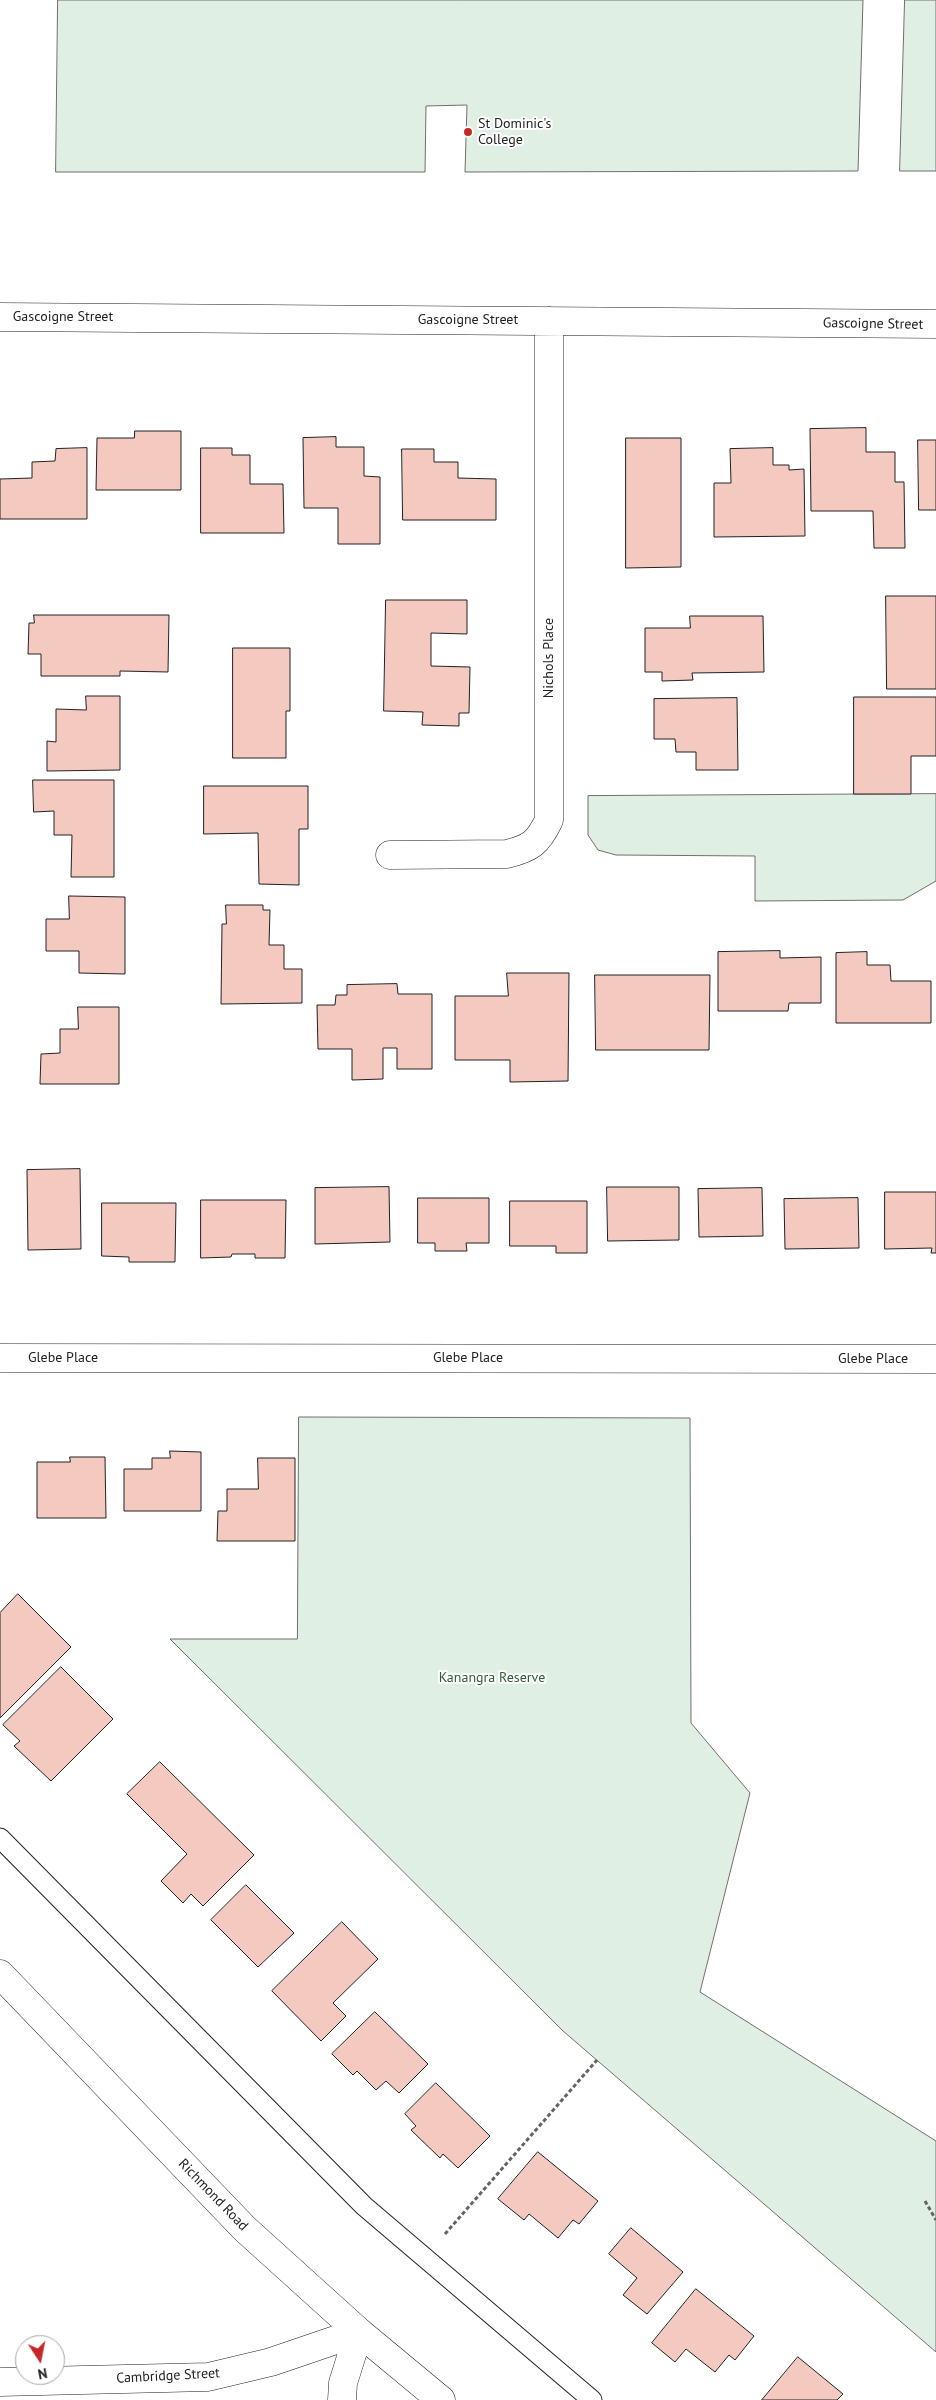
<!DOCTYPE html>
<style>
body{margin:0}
#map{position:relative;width:936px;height:2400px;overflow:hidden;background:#fff;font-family:"PT Sans",sans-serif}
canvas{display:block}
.north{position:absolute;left:15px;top:2335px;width:50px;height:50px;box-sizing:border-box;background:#fff;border:1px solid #a7a7a7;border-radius:50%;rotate:169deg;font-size:14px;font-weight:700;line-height:20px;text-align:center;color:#222}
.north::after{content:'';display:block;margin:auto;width:18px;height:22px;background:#c62828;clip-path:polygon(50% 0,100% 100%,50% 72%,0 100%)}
</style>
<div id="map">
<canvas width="936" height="2400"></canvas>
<div class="north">N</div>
</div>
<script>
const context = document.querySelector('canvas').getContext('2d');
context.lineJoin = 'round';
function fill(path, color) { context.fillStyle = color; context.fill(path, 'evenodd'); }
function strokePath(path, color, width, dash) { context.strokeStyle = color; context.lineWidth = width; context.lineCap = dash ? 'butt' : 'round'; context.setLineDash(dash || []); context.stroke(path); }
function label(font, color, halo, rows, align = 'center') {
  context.font = font + ' "PT Sans",sans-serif'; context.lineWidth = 4; context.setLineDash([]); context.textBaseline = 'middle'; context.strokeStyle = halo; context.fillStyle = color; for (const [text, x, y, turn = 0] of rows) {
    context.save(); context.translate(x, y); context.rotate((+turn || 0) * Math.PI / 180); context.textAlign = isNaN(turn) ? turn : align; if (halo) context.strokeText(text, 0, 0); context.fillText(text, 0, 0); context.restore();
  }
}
const green = new Path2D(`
 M58,0H863L858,171L465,172L467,105L426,106L425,172H56Z
 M905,0H936V171H900Z
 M936,794V881L903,900L755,901V856L616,855L598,850L588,835V796Z
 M299,1417L690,1418L691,1723L750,1793L700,1992L936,2141V2352L563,2031L170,1639H297Z`);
fill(green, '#e0efe3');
strokePath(green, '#6f6f6f', 1);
const building = new Path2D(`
 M866,428V452H895V482H904L905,548H874L873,511H811L810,429Z
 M135,431H181V490H96L97,438H134Z
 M336,437V447H364V476L380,477V544H338V508H304L303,438Z
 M626,438H681V567L626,568Z
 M918,440H936V510H919Z
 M87,448V519H0V479L32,478V462L55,461L56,449Z
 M201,448H232V455H250V484H283L284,533H201Z
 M773,448V465H789V470L804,469L805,536L714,537V483H731L730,449Z
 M402,449H434V462H458V478L496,479V520H403Z
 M886,596H936V689H887Z
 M386,600H467V634L431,633V666L470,667L469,713H459V726L422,725L423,712L384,711Z
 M34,615H169L168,672L120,671V676H41V654H28L29,623H34Z
 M690,616H763L764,672L692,673L693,680L662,681V672H645V628H690Z
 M233,648H290V711H286V758H233Z
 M86,696H120V770L47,771V741L56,742V709L86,710Z
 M854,697H936V756H911V794H854Z
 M737,698L738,770H696V752H676L675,739H654V699Z
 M33,780H114V877H71L72,835H54V811L34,812Z
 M204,786H308V829H299V885L259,884L258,833L204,834Z
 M69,896L125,897V974L79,973V951H46V919H69Z
 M226,905H263V910H270L269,945H284V969H302V1003L221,1004L222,924H226Z
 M780,951V958L821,957V1003H789L788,1011H718V952Z
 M867,952V965H890L891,981H931V1023H836V953Z
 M507,973H569L568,1081L510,1082V1060H455V996H508Z
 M595,975H710L709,1050H596Z
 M397,984L398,994H432V1069H397V1048H383V1079L352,1080V1049H318L317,1005H335L336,995H347V985Z
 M78,1007H119V1084H40L41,1054L60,1053V1029H78Z
 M80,1169L81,1249L28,1250L27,1170Z
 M389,1187L390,1242L315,1244V1188Z
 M607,1187H679V1240L608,1241Z
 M762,1188L763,1236L699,1237L698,1189Z
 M885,1192H936V1253H931L932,1248L885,1249Z
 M418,1198H489V1243H466L467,1251H435V1243H418Z
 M858,1198L859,1248L785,1249L784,1199Z
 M201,1200H286L285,1258H255V1254H232L231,1257L201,1258Z
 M510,1201H587V1253H556V1246H510Z
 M102,1203H176L175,1262H129V1257L102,1256Z
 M170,1451L201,1452V1511H124V1469H152V1458H170Z
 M70,1457H105L106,1518H37V1462H70Z
 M258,1458H295V1541H217L218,1511H227V1489H258Z
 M18,1594L71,1647L0,1718V1613Z
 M61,1667L113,1719L51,1781L14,1746L20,1741L3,1725Z
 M160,1762L254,1855L203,1906L191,1894L183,1903L161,1881L187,1854L127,1794Z
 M246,1885L294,1933L258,1967L211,1920Z
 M342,1922L378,1959L333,2003L346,2016L321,2041L272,1991Z
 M375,2012L428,2064L399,2093L386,2081L376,2090L357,2071L353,2075L332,2054Z
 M436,2083L490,2136L458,2168L443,2154L440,2158L411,2130L416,2126L405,2114Z
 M538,2152L598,2201L579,2224L573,2220L558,2238L529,2214L524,2220L498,2199Z
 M631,2228L683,2272L647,2314L623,2295L637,2278L609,2254Z
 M696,2289L754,2336L735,2360L729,2355L715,2372L686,2349L675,2362L652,2343Z
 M798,2357L843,2394L837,2400H762Z`);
fill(building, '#f3c9c0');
strokePath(building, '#222', 1);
const lane = new Path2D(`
 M0,1838L364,2206L592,2400`);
const street = new Path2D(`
 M0,317L936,324
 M390,855L507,854C531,848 538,843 549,820V321
 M0,1358L936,1359
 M0,2382L208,2377L271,2362L359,2332
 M342,2400L343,2383L359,2332`);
const secondary = new Path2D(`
 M0,1974L245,2229L359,2332L441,2400`);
strokePath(lane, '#222', 21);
strokePath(street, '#222', 29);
strokePath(secondary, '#222', 29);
strokePath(new Path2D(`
 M925,2201L936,2220
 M445,2234L597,2060`), '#646464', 3, [4, 2.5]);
strokePath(lane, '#fff', 19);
strokePath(street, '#fff', 28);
strokePath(secondary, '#fff', 28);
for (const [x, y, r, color] of [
 [468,132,5,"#c62828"]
]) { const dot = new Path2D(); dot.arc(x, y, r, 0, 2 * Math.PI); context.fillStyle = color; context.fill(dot); strokePath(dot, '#fff', 2); }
label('14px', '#222', '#fff', [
 ["St Dominic's",478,124],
 ["College",478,140]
], 'left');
label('14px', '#222', '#fff', [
 ["Gascoigne Street",63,317],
 ["Gascoigne Street",468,320],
 ["Gascoigne Street",873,324,1],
 ["Nichols Place",549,658,-90],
 ["Glebe Place",63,1358],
 ["Glebe Place",468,1358],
 ["Glebe Place",873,1359],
 ["Richmond Road",213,2195,46],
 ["Cambridge Street",168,2376,-3]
]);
label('14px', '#2f5e38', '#fff', [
 ["Kanangra Reserve",492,1678]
]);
</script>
